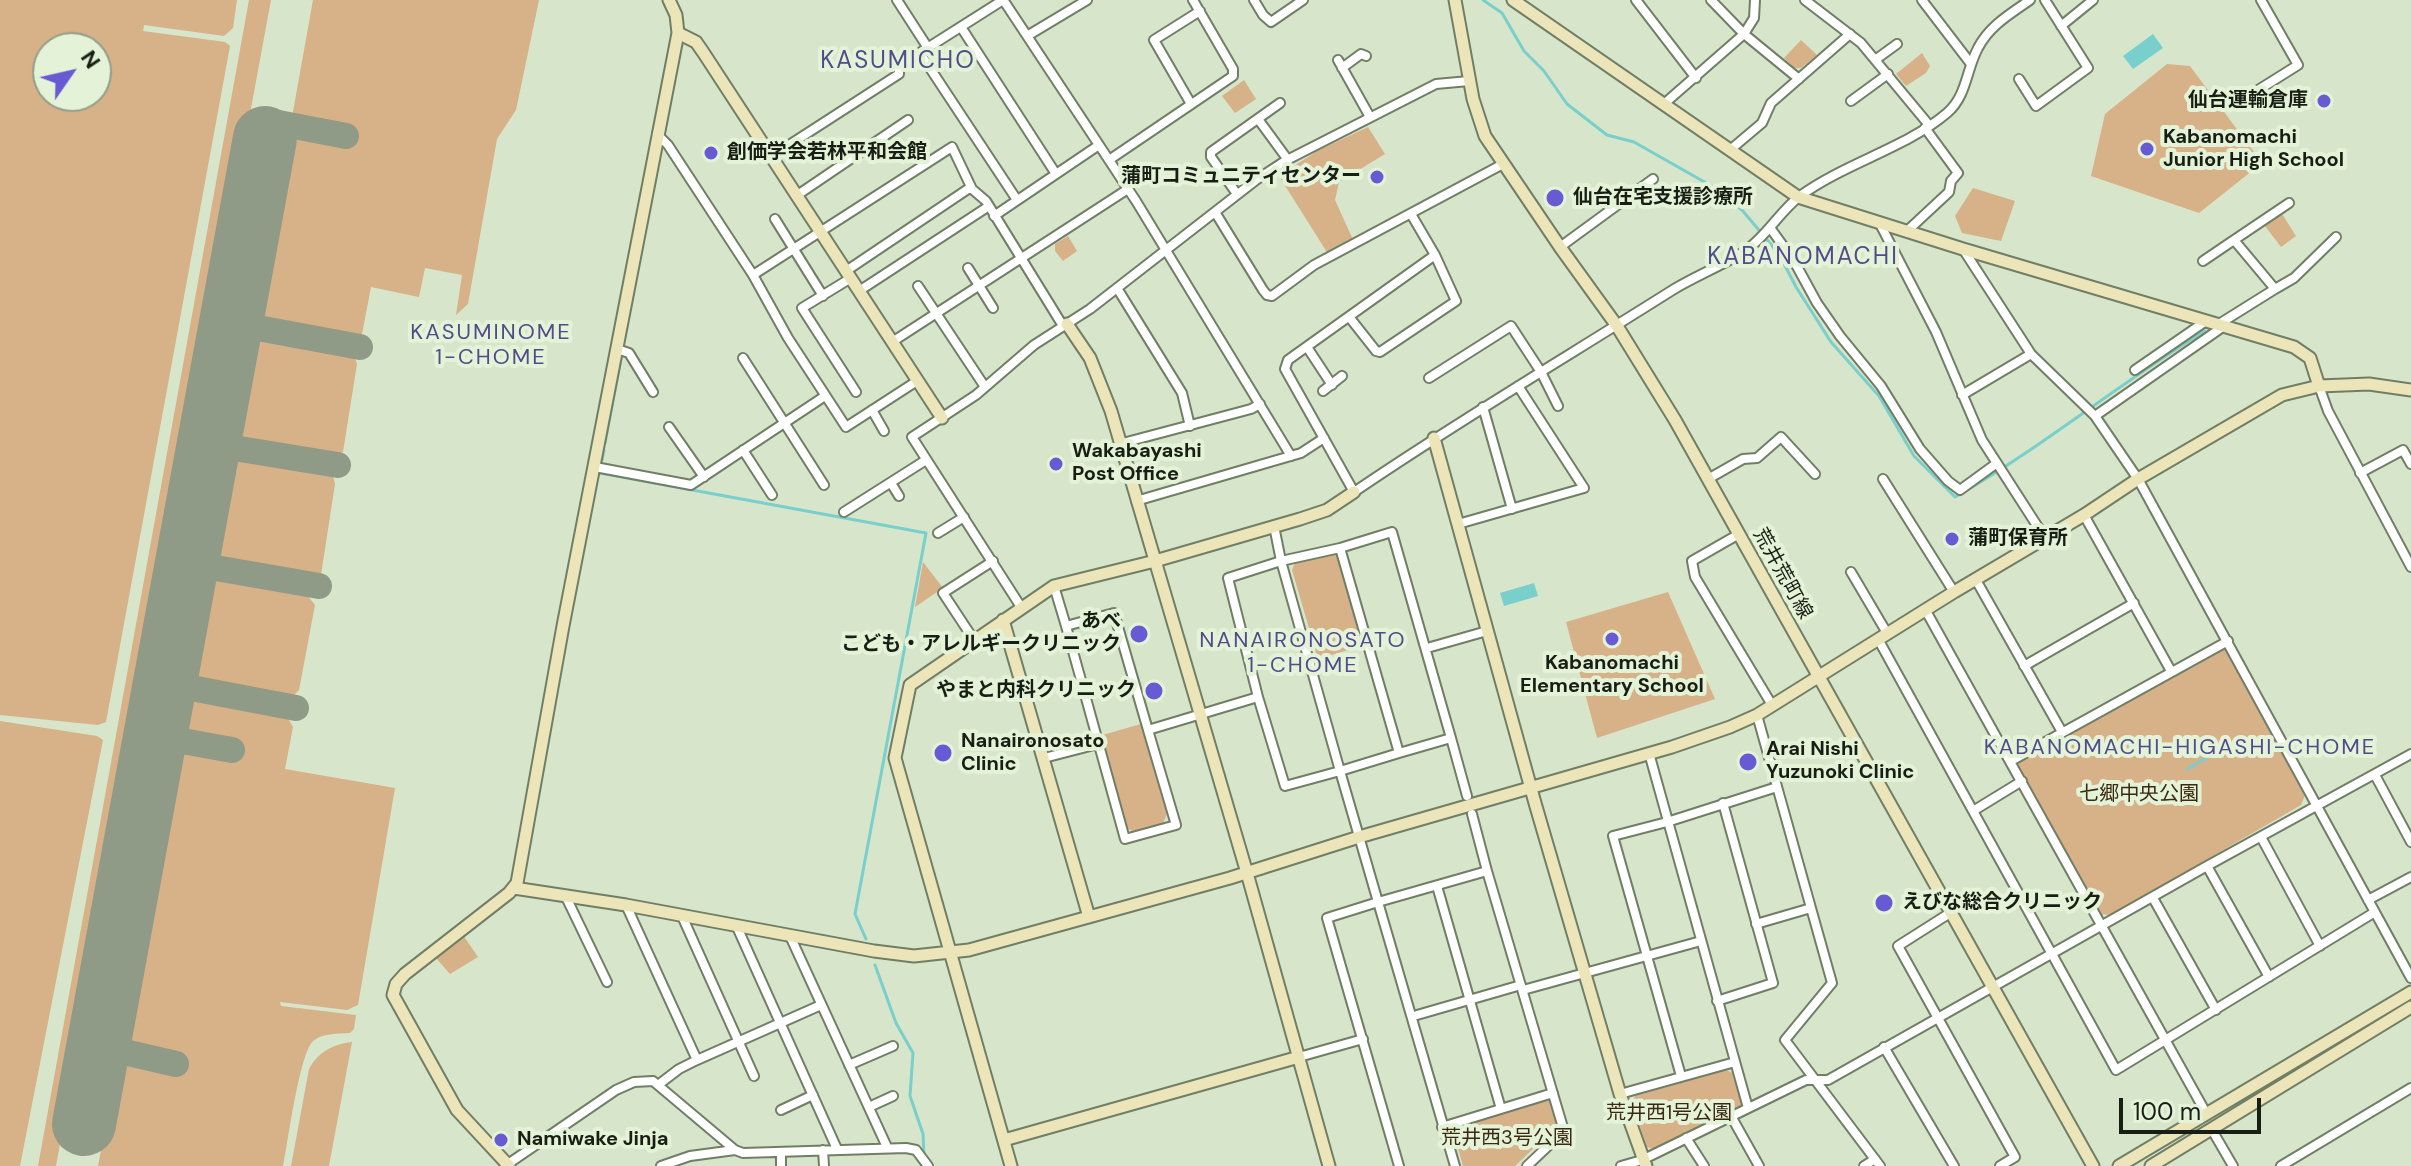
<!DOCTYPE html>
<meta charset="utf-8">
<style>
body{margin:0}
#map{position:relative;width:2411px;height:1166px;overflow:hidden;background:#d7e5cb;font-family:"DM Sans",sans-serif}
canvas{display:block}
.north{position:absolute;left:32px;top:32px;width:80px;height:80px;box-sizing:border-box;background:#e4f3d8;border:2px solid #939e8a;border-radius:50%;rotate:56deg;font-size:22px;font-weight:700;line-height:32px;text-align:center;color:#191e15}
.north::after{content:'';display:block;margin:auto;width:28px;height:36px;background:#685ad3;clip-path:polygon(50% 0,100% 100%,50% 72%,0 100%)}
.scale{position:absolute;left:2119px;top:1098px;width:142px;height:36px;box-sizing:border-box;border:4px solid #191e15;border-top:0;padding-left:10px;font-size:24px;line-height:28px;white-space:nowrap;color:#191e15;-webkit-text-stroke:6px #e4f3d8;paint-order:stroke}
</style>
<div id="map">
<canvas width="2411" height="1166"></canvas>
<div class="north">N</div>
<div class="scale">100 m</div>
</div>
<script>
const context = document.querySelector('canvas').getContext('2d');
context.lineJoin = 'round';
function fill(path, color) { context.fillStyle = color; context.fill(path, 'evenodd'); }
function strokePath(path, color, width, dash) { context.strokeStyle = color; context.lineWidth = width; context.lineCap = dash ? 'butt' : 'round'; context.setLineDash(dash || []); context.stroke(path); }
function label(font, color, halo, rows, align = 'center') {
  context.font = font + ' "DM Sans","Noto Sans JP",sans-serif'; context.lineWidth = 8; context.setLineDash([]); context.textBaseline = 'middle'; context.strokeStyle = halo; context.fillStyle = color; for (const [text, x, y, turn = 0] of rows) {
    context.save(); context.translate(x, y); context.rotate((+turn || 0) * Math.PI / 180); context.textAlign = isNaN(turn) ? turn : align; if (halo) context.strokeText(text, 0, 0); context.fillText(text, 0, 0); context.restore();
  }
}
fill(new Path2D(`
 M0,0H237L233,28L224,36L144,25L143,31L225,42L230,46L106,722L98,725L0,715ZM48,48H96V96H48Z
 M249,0H271L56,1166H38Z
 M313,0H539L516,110L497,139L468,304L456,315L462,275L425,268L419,297L371,287L362,334L354,339L270,324L260,316L257,304L289,132L295,128L348,140V132L294,120L292,117Z
 M1801,40L1817,55L1801,68H1794L1784,58Z
 M1922,53L1930,66L1926,73L1906,86L1896,74Z
 M2167,64L2190,66L2262,163L2199,213L2091,176L2105,114Z
 M1244,80L1256,99L1235,113L1222,96Z
 M1368,127L1385,154L1339,182L1335,200L1355,244L1330,257L1279,176L1317,151Z
 M1973,188L2015,201L2001,241L1962,233L1955,216Z
 M2282,214L2296,236L2281,247L2265,226Z
 M1068,236L1077,251L1063,261L1055,251V244Z
 M265,337L347,351L354,356L357,364L343,452L331,460L252,445C242,443 236,438 234,427L249,349L256,341Z
 M244,457L327,471L333,476L335,484L321,575L307,578L225,563L216,554L213,544L227,467Z
 M1334,553L1339,554L1365,645L1318,659L1292,570L1295,563Z
 M923,562L943,588L915,607Z
 M222,576L304,591L315,605L299,690L292,697L204,685L194,676L191,662L204,592L211,581Z
 M1668,592L1715,699L1597,738L1566,622Z
 M2221,648L2227,650L2305,795L2301,805L2111,915L2096,914L2011,761Z
 M202,696L285,713L293,727L285,769L395,788L358,1005L347,1010L280,1002L281,1006L356,1015L354,1029L350,1033C338,1034 322,1033 313,1041C299,1055 288,1143 283,1166H98L118,1062L125,1058L177,1068L178,1059L129,1049L121,1041L175,749L235,754L236,746L187,737L179,729L183,706L193,699Z
 M0,721L97,736L103,740L20,1166H0Z
 M1141,724L1167,814L1163,823L1132,831L1127,828L1099,736Z
 M463,935L478,957L450,974L436,958L438,953Z
 M352,1042L329,1166H291L309,1069C318,1052 333,1044 352,1042Z
 M1726,1070L1735,1074L1742,1100L1740,1110L1654,1149L1647,1147L1632,1103L1635,1096Z
 M1546,1100L1553,1103L1558,1119L1554,1129L1515,1166H1463L1454,1134L1461,1125Z`), '#d7b187');
fill(new Path2D(`
 M2153,34L2163,48L2133,69L2123,56Z
 M1534,583L1538,596L1504,606L1500,593Z`), '#79cfcb');
strokePath(new Path2D(`
 M1483,0L1502,13L1524,51L1544,71L1567,104L1607,135L1634,142L1708,184L1742,210L1779,254L1796,287L1831,342L1879,396L1914,456L1955,497C2042,448 2119,383 2205,331
 M605,443L621,358
 M602,460L604,450
 M600,473L926,533L855,914L866,939
 M2187,769L2240,739
 M875,965L896,1023L913,1053L910,1096L923,1134L924,1155`), '#79cfcb', 3);
strokePath(new Path2D(`
 M268,121L346,136
 M231,323L360,347
 M209,444L338,465
 M187,563L319,586
 M165,683L296,708
 M155,736L232,750
 M98,1046L176,1064`), '#909b87', 26);
strokePath(new Path2D(`
 M84,1124L265,138`), '#909b87', 64);
const street = new Path2D(`
 M897,0L928,48
 M1254,0L1263,15L1271,22L1303,0
 M1636,0L1696,78
 M1711,0L1744,34L1799,79
 M1805,0L1861,43L1929,125
 M1922,0L1971,64
 M1004,1L1136,201L1291,456
 M2061,26L2093,0
 M961,27L1056,174
 M1027,36L1087,0
 M920,53L1017,200
 M1338,60L1370,117
 M1875,60L1897,44
 M1342,68L1361,54L1366,56
 M2019,79L2036,106L2088,68L2045,0
 M2247,97L2298,65L2261,0
 M1851,101L1888,74
 M1665,103L1744,34L1754,18L1755,0
 M1191,104L1154,40L1200,11
 M1258,119L1288,160
 M657,134L668,145L753,275L788,338L846,427L917,381
 M1730,150L1762,123L1771,103L1850,34
 M772,156L899,74V66L1003,0
 M1109,160L1233,76V69L1193,0
 M1237,194L1211,157V152L1280,103
 M796,196L908,120
 M1215,212L1263,290L1267,295L1272,296L1314,265L1503,164
 M994,216L1099,145
 M775,219L823,296
 M1880,224L1936,332L1982,440L2045,538
 M1771,229L1794,261L1817,303L1840,336L1881,386L1920,449L1948,481L1960,490L1997,463
 M1906,232L1949,192L1951,181L1958,173L1925,128
 M1560,247L1653,179
 M1963,249L2031,354L2095,416L2138,479L2411,978
 M1435,255L1288,360L1285,369L1354,492C1458,421 1565,358 1671,291C1695,276 1722,266 1745,251C1767,236 1780,211 1800,196C1845,163 1906,148 1947,113C1967,96 1966,70 1978,48C1989,26 2010,14 2030,0
 M2203,261L2234,240
 M968,268L993,308
 M846,271L968,189H972L986,201L1063,326
 M753,275L952,147L972,189
 M851,278L802,308L856,392
 M918,286L985,387
 M1117,288L1182,393L1190,426
 M2275,289L2294,278L2336,237
 M859,291L989,206
 M1350,318L1376,351L1380,352L1456,301L1435,255L1411,214
 M2219,324L2275,289L2234,240L2289,203
 M892,342L1128,189
 M1307,347L1332,385
 M617,349L629,353L653,392
 M743,358L824,485
 M2135,370L2206,321
 M1429,378L1511,326L1541,372L1558,406
 M2319,386L2328,411L2411,567
 M1323,391L1342,376
 M1962,395L2031,354
 M1483,407L1512,509
 M872,410L884,431
 M2095,416L2224,326
 M669,427L704,477
 M1119,444L1251,409L1260,404
 M743,450L772,495
 M595,467L691,485L825,396
 M2360,473L2403,450L2411,464
 M1708,479L1743,459L1757,458L1781,437L1815,474
 M1883,479L1954,592
 M891,483L899,496
 M1136,501L1301,453L1324,438
 M844,512L926,460
 M2084,515L2171,671
 M1458,524L1584,488L1518,386
 M1274,526L1281,561L1340,548L1399,753L1340,771L1378,902L1327,918L1399,1166
 M938,533L964,517
 M1739,534L1692,561L1695,577L1772,705
 M1340,548L1392,532L1451,738L1399,753
 M1851,572L1887,633
 M1976,580L2062,732
 M1054,586L1066,626
 M1021,607L912,437L976,395L1034,345L1090,309L1256,180L1285,161L1436,84L1469,81
 M1926,611L2206,1113
 M1878,639L2116,1070L2375,912
 M974,640L943,593L993,561
 M1427,648L1487,631
 M2024,666L2134,603
 M1757,715L1832,983L1785,1040L1880,1166
 M1148,730L1114,613L1066,626L1125,839L1176,825L1148,730L1258,697L1285,786L1340,771L1281,561L1228,578L1258,697
 M1451,738L1467,796
 M1649,753L1748,1108
 M1044,758L1098,744
 M2011,761L2228,641
 M2375,775L2411,842
 M1973,811L2022,781
 M1472,814L1487,871
 M2261,837L2320,946
 M2207,866L2269,977
 M1437,886L1501,1109
 M565,895L607,982
 M2153,898L2216,1010
 M2368,900L2411,877
 M626,905L697,1060
 M1950,913L1898,946L2015,1157L2000,1166
 M682,916L754,1076
 M1756,924L1811,908
 M737,927L837,1149
 M790,936L887,1147
 M1523,990L1701,941
 M1717,1001L1773,983L1723,803
 M1417,1015L1521,985
 M1884,1047L1954,1166
 M1299,1057L1363,1039
 M849,1065L893,1046
 M1681,1076L1613,836L1667,822L1777,787
 M658,1085L679,1069L697,1060L821,1005
 M1620,1094L1735,1062
 M869,1107L893,1096
 M781,1110L813,1095
 M1731,1116L1759,1166
 M1442,1127L1553,1093
 M2212,1130L2233,1166
 M1686,1138L1704,1166
 M823,1150L824,1166
 M781,1152V1166
 M505,1166L616,1090L634,1082L653,1081L735,1150L743,1153L906,1148L916,1150L928,1166
 M661,1166L690,1156L735,1150
 M1455,1166L1378,902L1487,871L1564,1131L1527,1166
 M1621,1166L1642,1160L1806,1080H1828L2207,866L2411,754
 M1864,1166L1875,1159
 M2281,1166L2411,1088`);
const secondary = new Path2D(`
 M1455,0L1473,99L1485,136L1560,247L1617,326L1675,420L2093,1166
 M1513,0L1798,197L1963,249L2294,347L2310,358L2319,386
 M678,33L696,42L703,52L942,418
 M1067,324L1090,358L1111,411L1247,873L1329,1166
 M1434,438L1535,803L1620,1094L1646,1166
 M1003,620L1089,917
 M514,888L626,905L874,951L914,956L969,950L1230,878L1359,837L1672,747L1730,727L1757,715L1954,592L2084,515L2138,479L2282,395L2319,386L2369,384L2411,390
 M1004,1140L1299,1057
 M509,1166L457,1110L393,995L396,984L405,974L509,893L517,883L563,626L678,33L676,15L669,0
 M1011,1166L895,758L910,685L1054,586L1155,561L1300,519L1327,510L1354,492
 M2119,1166L2411,992
 M2151,1166L2411,1007`);
strokePath(street, '#717e66', 12);
strokePath(secondary, '#717e66', 15);
strokePath(street, '#fff', 8);
strokePath(secondary, '#ece5b9', 11);
for (const [x, y, r, color] of [
 [2324,101,8,"#685ad3"],
 [2147,149,8,"#685ad3"],
 [711,153,8,"#685ad3"],
 [1377,177,8,"#685ad3"],
 [1555,198,10,"#685ad3"],
 [1056,464,8,"#685ad3"],
 [1952,539,8,"#685ad3"],
 [1139,634,10,"#685ad3"],
 [1612,639,8,"#685ad3"],
 [1154,691,10,"#685ad3"],
 [943,753,10,"#685ad3"],
 [1748,762,10,"#685ad3"],
 [1884,903,10,"#685ad3"],
 [501,1140,8,"#685ad3"]
]) { const dot = new Path2D(); dot.arc(x, y, r, 0, 2 * Math.PI); context.fillStyle = color; context.fill(dot); strokePath(dot, '#e4f3d8', 3); }
label('bold 20px', '#191e15', '#e4f3d8', [
 ["仙台運輸倉庫",2308,101,"right"],
 ["Kabanomachi",2163,138],
 ["Junior High School",2163,161],
 ["創価学会若林平和会館",727,153],
 ["蒲町コミュニティセンター",1361,177,"right"],
 ["仙台在宅支援診療所",1573,198],
 ["Wakabayashi",1072,452],
 ["Post Office",1072,475],
 ["蒲町保育所",1968,539],
 ["あべ",1121,622,"right"],
 ["こども・アレルギークリニック",1121,645,"right"],
 ["Kabanomachi",1612,664,"center"],
 ["Elementary School",1612,687,"center"],
 ["やまと内科クリニック",1136,691,"right"],
 ["Nanaironosato",961,742],
 ["Clinic",961,765],
 ["Arai Nishi",1766,750],
 ["Yuzunoki Clinic",1766,773],
 ["えびな総合クリニック",1902,903],
 ["Namiwake Jinja",517,1140]
], 'left');
label('20px', '#191e15', '#e4f3d8', [
 ["荒井荒町線",1782,574,61]
]);
label('20px', '#3c2912', '#e4f3d8', [
 ["七郷中央公園",2139,795],
 ["荒井西1号公園",1669,1114],
 ["荒井西3号公園",1507,1139]
]);
context.letterSpacing = '2px';
label('22px', '#4f4c8a', '#e4f3d8', [
 ["KASUMINOME",491,333],
 ["1-CHOME",491,358],
 ["NANAIRONOSATO",1303,641],
 ["1-CHOME",1303,666],
 ["KABANOMACHI-HIGASHI-CHOME",2180,748]
]);
context.letterSpacing = '0px';
context.letterSpacing = '2px';
label('24px', '#4f4c8a', '#e4f3d8', [
 ["KASUMICHO",898,62],
 ["KABANOMACHI",1803,258]
]);
context.letterSpacing = '0px';
</script>
